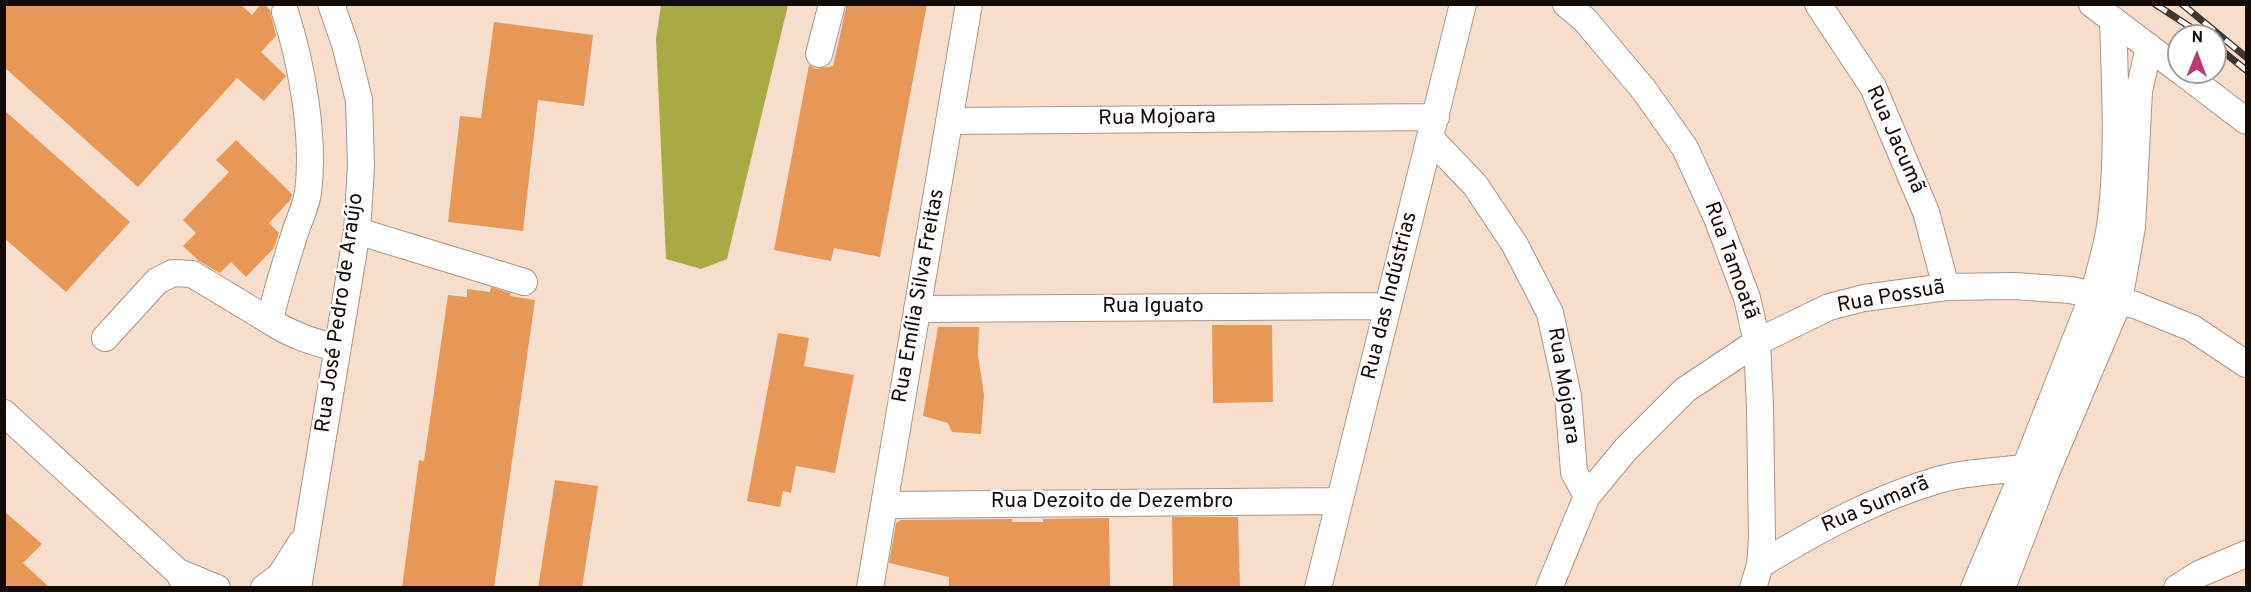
<!DOCTYPE html>
<meta charset="utf-8">
<style>
body{margin:0}
#map{position:relative;width:2251px;height:592px;overflow:hidden;background:#f7decc;font-family:Overpass,sans-serif}
canvas{display:block}
.frame{position:absolute;inset:0;border:6px solid #130b06;pointer-events:none}
.north{position:absolute;left:2167px;top:24px;width:60px;height:60px;box-sizing:border-box;background:#fff;border:2px solid #a19d9b;border-radius:50%;rotate:1deg;font-size:16px;font-weight:700;line-height:24px;text-align:center;color:#130b06}
.north::after{content:'';display:block;margin:auto;width:21px;height:27px;background:#be3776;clip-path:polygon(50% 0,100% 100%,50% 72%,0 100%)}
</style>
<div id="map">
<canvas width="2251" height="592"></canvas>
<div class="frame"></div>
<div class="north">N</div>
</div>
<script>
const context = document.querySelector('canvas').getContext('2d');
context.lineJoin = 'round';
function fill(path, color) { context.fillStyle = color; context.fill(path, 'evenodd'); }
function strokePath(path, color, width, dash) { context.strokeStyle = color; context.lineWidth = width; context.lineCap = dash ? 'butt' : 'round'; context.setLineDash(dash || []); context.stroke(path); }
function label(font, color, halo, rows, align = 'center') {
  context.font = font + ' Overpass,sans-serif'; context.lineWidth = 5; context.setLineDash([]); context.textBaseline = 'middle'; context.strokeStyle = halo; context.fillStyle = color; for (const [text, x, y, turn = 0] of rows) {
    context.save(); context.translate(x, y); context.rotate((+turn || 0) * Math.PI / 180); context.textAlign = isNaN(turn) ? turn : align; if (halo) context.strokeText(text, 0, 0); context.fillText(text, 0, 0); context.restore();
  }
}
fill(new Path2D(`
 M661,5H788L727,259L701,269L666,259L656,39Z`), '#a8ab45');
fill(new Path2D(`
 M4,4H240L252,15L261,4H264L270,10L276,36L261,52L286,76L264,101L237,78L138,187L4,67Z
 M847,4H927L880,257L834,248L831,261L774,250L809,65L816,69L833,66Z
 M494,22L593,35L584,106L538,100L523,231L448,222L460,116L481,118Z
 M4,110L130,222L66,292L4,238Z
 M236,140L292,194L291,199L269,223L279,233L274,248L246,277L231,262L220,273L199,261L183,246L196,233L183,220L229,172L216,160Z
 M491,287L510,293V296L535,300L494,588H402L419,460L424,461L448,295L467,297V289L490,292Z
 M1212,325H1272L1273,402L1213,403Z
 M938,327H979L978,355L984,395L981,434L952,432L948,423L923,416Z
 M778,333L809,338L804,366L854,375L835,473L796,466L791,493L783,491L780,507L747,501Z
 M555,480L598,486L582,588H538Z
 M4,511L42,544L23,563L50,588H4Z
 M1172,517H1238L1240,588H1173Z
 M1109,518L1110,588H949V577L889,563L896,523L901,520L1012,519V522H1043V519Z`), '#e79856');
const minor = new Path2D(`
 M1566,4L1585,20L1644,90L1685,148L1717,218L1747,298L1757,342L1760,407L1762,539L1760,565L1753,588
 M1818,4L1873,87L1926,212L1946,287
 M2092,4L2179,70
 M285,12C302,64 315,138 308,193C306,206 299,220 295,233C286,262 276,291 270,321C291,335 312,342 337,348
 M819,54L832,4
 M2182,72L2246,121
 M949,121L1436,117
 M1431,139L1475,185L1515,245L1550,313L1568,396L1574,472L1587,496
 M357,231L524,282
 M917,309L1388,306
 M105,338L157,281L173,273L192,274L270,321
 M4,413L178,572L187,588
 M884,505L1339,501
 M1760,565C1817,530 1874,499 1938,480C1966,472 1996,471 2025,468
 M178,572L217,588
 M264,588L280,576L301,543
 M298,588L357,231L361,166L359,100L345,44L331,4
 M870,588L969,4
 M1318,588L1463,4
 M1549,588L1587,496L1626,449L1685,390L1757,342L1829,307L1864,298L1946,287L2014,286L2071,290L2135,305L2192,328L2246,364
 M1974,588L2025,468L2093,295C2100,270 2108,245 2111,219C2119,153 2115,86 2113,20
 M2002,588L2046,473L2119,301L2132,227L2139,91L2149,47
 M2177,588L2199,574L2246,554`);
strokePath(minor, '#ac9584', 28);
strokePath(minor, '#fff', 26);
const rail = new Path2D(`
 M2155,4L2204,36
 M2182,4L2246,57
 M2215,45L2246,70`);
strokePath(rail, '#41352e', 7);
strokePath(rail, '#fff', 4.5, [14]);
label('21px', '#130b06', '#fff', [
 ["Rua Mojoara",1157,119,-1],
 ["Rua Jacumã",1894,140,66],
 ["Rua Tamoatã",1730,261,70],
 ["Rua Emília Silva Freitas",920,296,-80],
 ["Rua das Indústrias",1391,296,-76],
 ["Rua Possuã",1891,298,-10],
 ["Rua Iguato",1153,308],
 ["Rua José Pedro de Araújo",341,313,-82],
 ["Rua Mojoara",1562,386,81],
 ["Rua Dezoito de Dezembro",1112,503],
 ["Rua Sumarã",1876,506,-23]
]);
</script>
